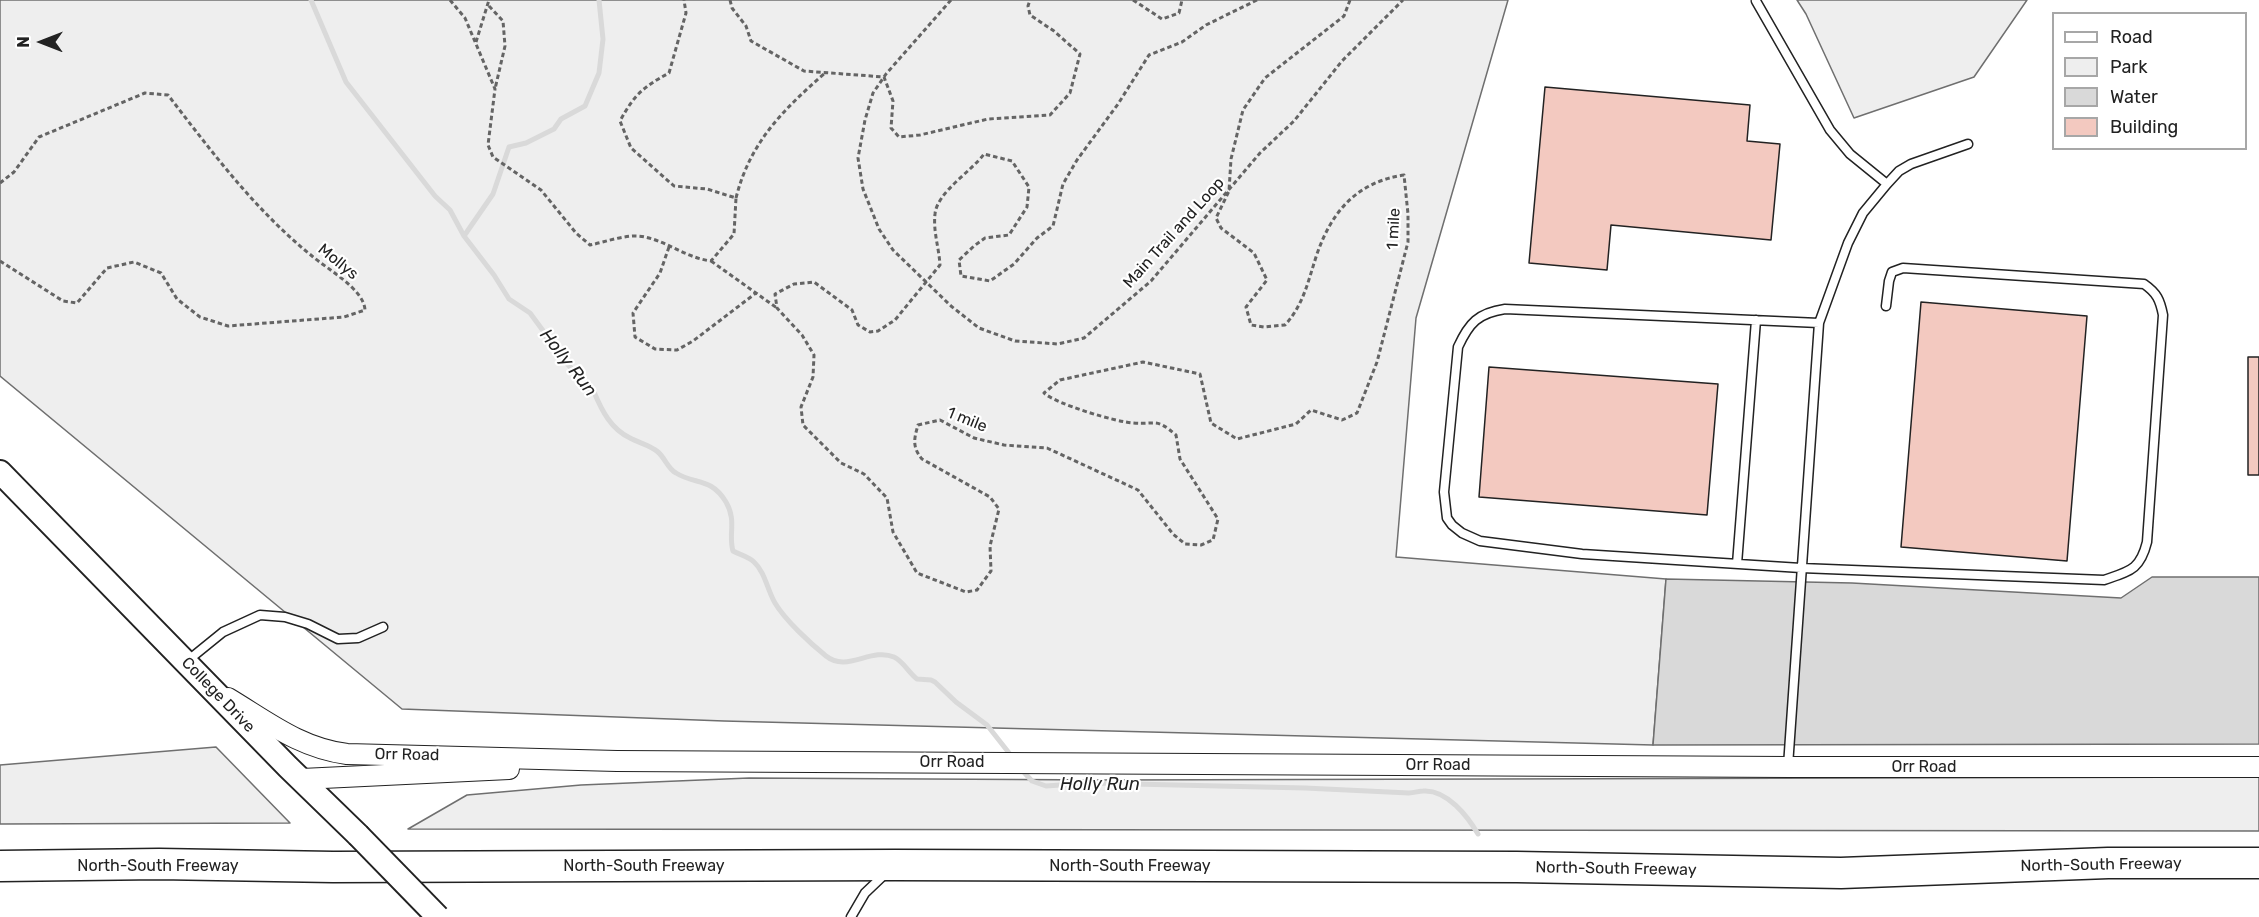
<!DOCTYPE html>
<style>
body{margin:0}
#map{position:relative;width:2259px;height:917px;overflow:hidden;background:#fff;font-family:Rubik,sans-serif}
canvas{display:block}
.legend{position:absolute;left:2052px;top:12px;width:195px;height:138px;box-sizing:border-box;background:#fff;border:2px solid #a7a7a7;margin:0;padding:8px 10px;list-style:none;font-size:18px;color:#222}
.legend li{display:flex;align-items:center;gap:12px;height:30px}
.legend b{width:30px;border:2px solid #a7a7a7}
.north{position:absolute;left:12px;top:12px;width:60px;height:60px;-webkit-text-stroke:4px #fff;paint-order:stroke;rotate:270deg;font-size:16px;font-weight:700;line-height:24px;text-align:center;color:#222}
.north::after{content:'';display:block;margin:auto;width:21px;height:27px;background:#222;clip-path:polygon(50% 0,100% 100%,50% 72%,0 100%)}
</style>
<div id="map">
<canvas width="2259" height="917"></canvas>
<ul class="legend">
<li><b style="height:8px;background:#fff"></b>Road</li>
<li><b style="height:16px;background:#eee"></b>Park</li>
<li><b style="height:16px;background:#d9d9d9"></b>Water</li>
<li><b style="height:16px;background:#f3c9c0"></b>Building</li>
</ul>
<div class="north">N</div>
</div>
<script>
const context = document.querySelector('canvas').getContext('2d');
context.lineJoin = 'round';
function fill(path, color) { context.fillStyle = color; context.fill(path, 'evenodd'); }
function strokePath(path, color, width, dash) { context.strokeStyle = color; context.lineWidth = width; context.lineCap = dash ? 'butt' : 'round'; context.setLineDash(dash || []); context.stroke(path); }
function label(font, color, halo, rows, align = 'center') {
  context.font = font + ' Rubik,sans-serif'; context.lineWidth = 4.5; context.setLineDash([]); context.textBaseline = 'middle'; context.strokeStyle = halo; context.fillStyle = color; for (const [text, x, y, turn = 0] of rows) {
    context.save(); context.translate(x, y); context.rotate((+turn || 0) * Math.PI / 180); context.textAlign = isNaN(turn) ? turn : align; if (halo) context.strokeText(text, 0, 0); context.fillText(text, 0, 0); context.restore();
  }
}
const green = new Path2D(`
 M0,0H1508L1416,318L1396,557L1666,579L1653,745L724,721L402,709L0,376Z
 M1797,0H2027L1974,77L1854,118L1806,14Z
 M216,747L290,823L0,824V765Z
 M2259,777V831L408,829L467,795L581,785L749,778L1106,780Z`);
fill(green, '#eee');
strokePath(green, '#6f6f6f', 1.5);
const water = new Path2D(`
 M2152,577H2259V744L1653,745L1666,579L1852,583L2121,598Z`);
fill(water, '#d9d9d9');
strokePath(water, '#6f6f6f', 1.5);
strokePath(new Path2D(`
 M311,0L346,82L435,196L450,210L464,236L494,275L509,299L530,313L544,332L548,343L573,370L583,387L594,392C602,411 611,429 630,438C639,443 650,445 658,452C665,458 668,469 676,473C695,485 711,477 726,502C737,521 728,534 733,551C740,555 748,556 754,562C765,572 767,589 775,603C785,620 811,644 826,656C847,673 871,647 894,657C903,661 909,673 917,679L931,680L935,682L956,702L987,725L1013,758
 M464,236L493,194L509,147L526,143L554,129L561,119L585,106L599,73L603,39L599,0
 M1020,768L1032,781L1046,786L1090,783L1305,788L1409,793C1414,793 1419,791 1423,791C1447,789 1468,817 1478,834`), '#d9d9d9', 5);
const building = new Path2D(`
 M1545,87L1750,105L1747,141L1780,144L1771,240L1611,225L1607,270L1529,263Z
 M1921,302L2087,316L2067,561L1901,547Z
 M2248,357H2259V475H2248Z
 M1489,367L1718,384L1707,515L1479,497Z`);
fill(building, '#f3c9c0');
strokePath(building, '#222', 1.5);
const service = new Path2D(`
 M1756,1L1830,130L1850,154L1887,184
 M1819,323L1505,309C1478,313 1469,323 1458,347L1444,492L1447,518L1452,525L1462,533L1480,541L1582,554L1801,568L2104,580C2130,571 2140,570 2147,542L2163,315C2160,300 2157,293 2144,284L1903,268L1892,272L1889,281L1886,306
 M1737,564L1756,320
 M186,662L223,632L260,615L285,617L308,624L338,639L358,638L383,627
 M1788,766L1819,323L1848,243L1863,213L1887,184L1899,171L1911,164L1968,144
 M851,917L865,893L886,873`);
const tertiary = new Path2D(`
 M228,698C268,722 300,748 347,754L617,761L1788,767H2259
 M302,779L509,769`);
const secondary = new Path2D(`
 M0,472L288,767L358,835`);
const motorway = new Path2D(`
 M0,866L159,864L333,867L895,865L1517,867L1841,873L2108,863H2259`);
strokePath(service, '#222', 11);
strokePath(tertiary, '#222', 22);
strokePath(secondary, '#222', 26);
strokePath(motorway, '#222', 33);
strokePath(new Path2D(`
 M450,0L465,18L495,89L488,145L493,157L541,190L576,233L590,245C606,242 628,233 645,237C668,242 687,258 711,261L734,234L736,198L707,189L674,186L631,148L620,121C634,95 643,87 669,73L686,13L684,0
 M730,0L732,8L746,26L751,41L804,71L884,77L893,101L891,128L899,137L920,135L988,119L1050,115L1070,93L1080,54L1054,31L1030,15L1028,6L1030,0
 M951,0L886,74L873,93L865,120L858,158L863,189L879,229L893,250L951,306L979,328L1015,341L1058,344L1084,338L1151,281L1260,153L1294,121L1342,61L1403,0
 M1133,0L1162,19L1179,13L1182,0
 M1257,0L1206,25L1182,42L1149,55L1118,104L1077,160L1063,184L1053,226L1037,238L1014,264L990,281L961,276L959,260L974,246L985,238L1009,235L1027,207L1029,187L1012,161L984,154C972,171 937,192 935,214C933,231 939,248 940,265L895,320L878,331L870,332L858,325L852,310L814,282L794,284L775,294L777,308L802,335L814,355L813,377L801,407L803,425L841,463L864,474L887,498L893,532L917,573L966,592L977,590L991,571L990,546L999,509L990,497L922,459C912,447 914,439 918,425L940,420L974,438L1004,445L1047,448L1138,490L1173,534L1185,544L1201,545L1213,540L1218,519L1180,459L1176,435C1155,417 1157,425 1133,423C1116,422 1056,404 1044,393L1060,380L1143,362L1200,374L1211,423L1237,439L1296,424L1311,410L1342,420L1357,413L1377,362L1408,242V214L1404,175C1357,182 1332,211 1317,254C1308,281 1304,304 1285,325L1264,327L1251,325L1246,307L1267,280L1254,253L1221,228L1216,218L1229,191L1231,159L1243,110L1265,78L1344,16L1350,0
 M489,6L503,21L505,46L495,89
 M476,42L489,0
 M0,183L14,172L39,137L145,93L168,95C212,152 255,210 312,256C327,269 364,289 365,310L344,317L228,326L200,317L177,299L161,273L134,262L107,268L77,303L63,301L0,261
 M736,198C750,142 783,110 825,73
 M669,247L660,273L633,313L635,337L655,349L677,350L693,341L756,293
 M711,261L777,308`), '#646464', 3, [4.5, 3]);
strokePath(service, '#fff', 8);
strokePath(tertiary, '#fff', 20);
strokePath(secondary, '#fff', 22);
strokePath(motorway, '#fff', 30);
const secondaryBridge = new Path2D(`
 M358,835L438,917`);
strokePath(secondaryBridge, '#222', 26, []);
strokePath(secondaryBridge, '#fff', 22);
label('16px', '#222', '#fff', [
 ["1 mile",1394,229,-87],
 ["Main Trail and Loop",1174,233,-48],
 ["Mollys",338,262,39],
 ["1 mile",967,420,22],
 ["College Drive",218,695,46],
 ["Orr Road",407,755,1],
 ["Orr Road",952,762],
 ["Orr Road",1438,765],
 ["Orr Road",1924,767],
 ["North-South Freeway",2101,865,-1],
 ["North-South Freeway",158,866],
 ["North-South Freeway",644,866],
 ["North-South Freeway",1130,866],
 ["North-South Freeway",1616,869,1]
]);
label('italic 18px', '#222', '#fff', [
 ["Holly Run",568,363,52],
 ["Holly Run",1100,785]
]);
</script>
